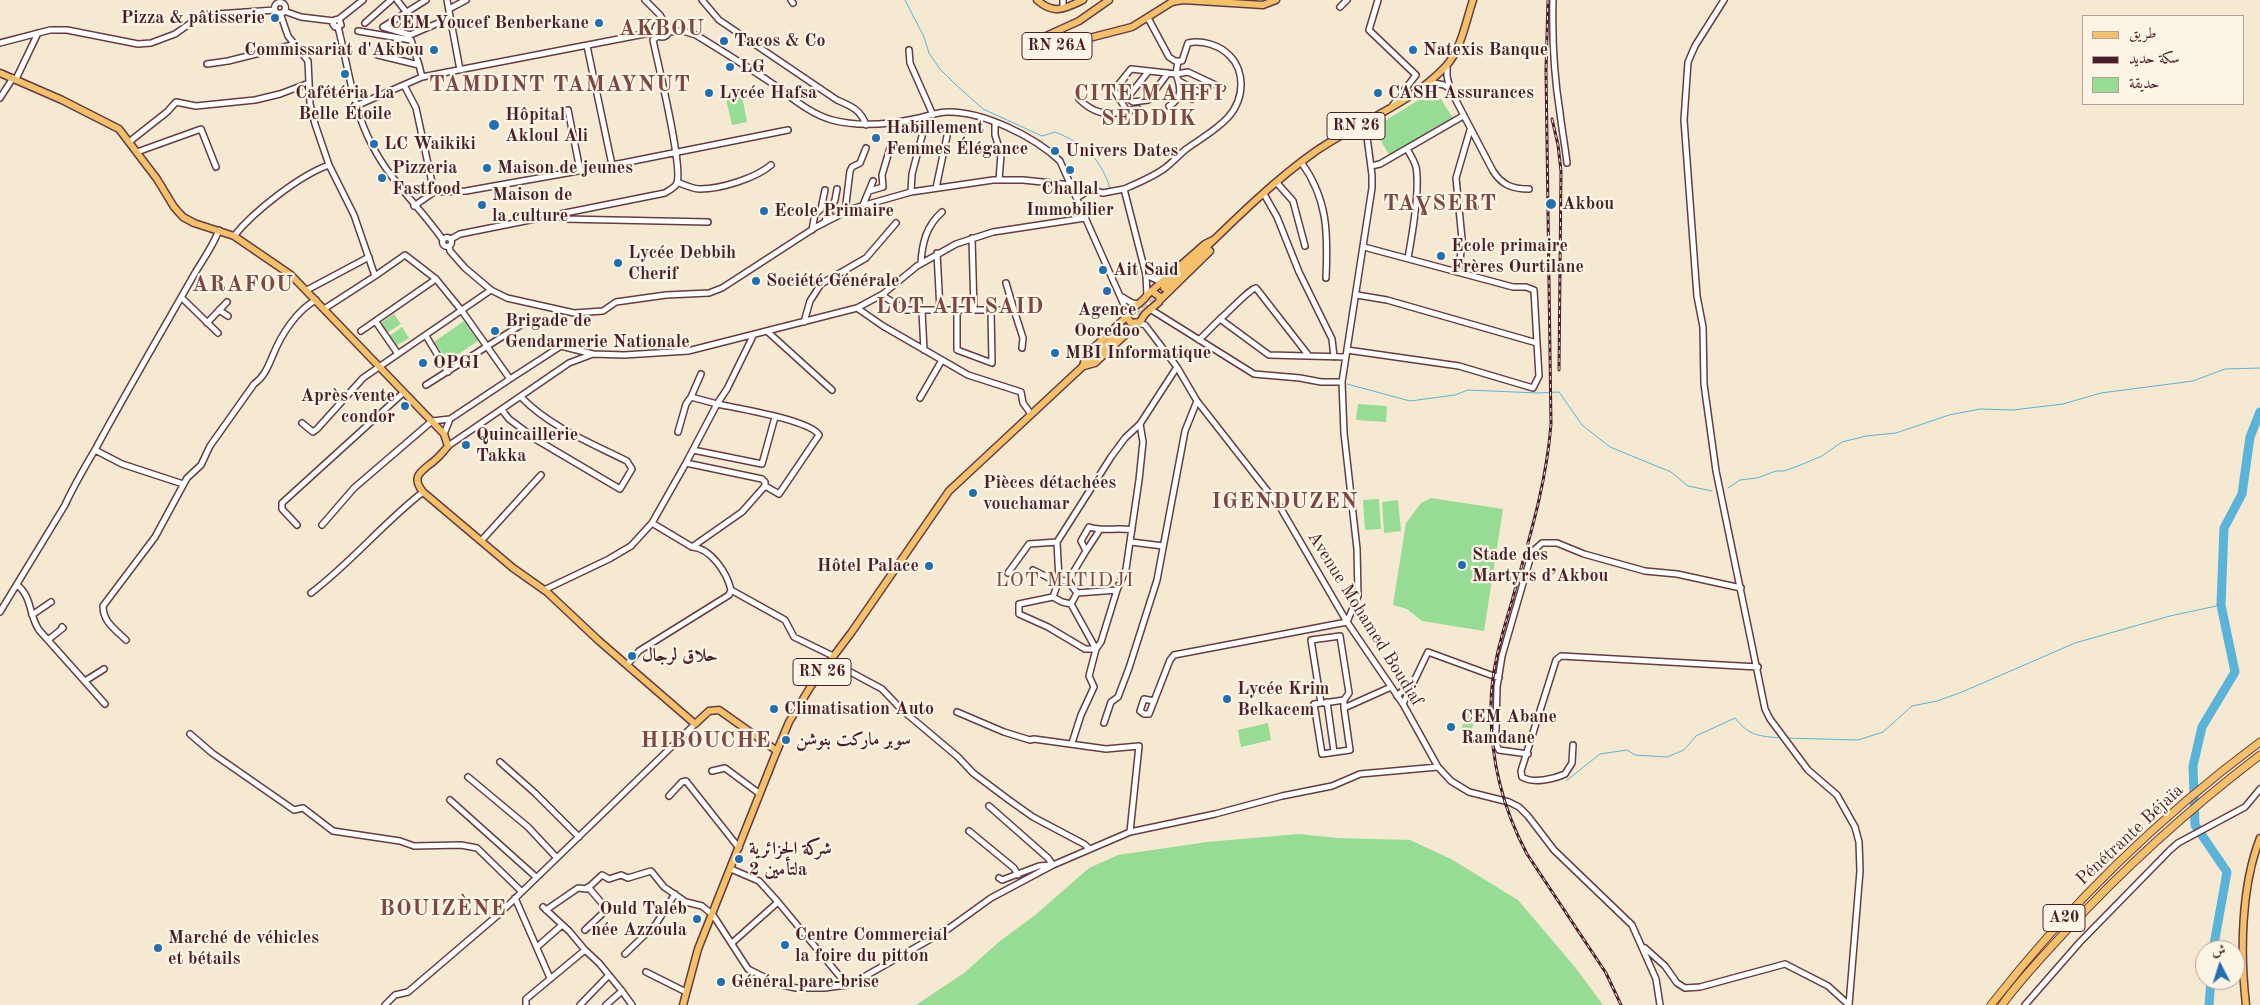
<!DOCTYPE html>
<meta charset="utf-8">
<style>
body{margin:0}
#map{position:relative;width:2260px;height:1005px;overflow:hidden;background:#f6e9d1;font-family:"Old Standard TT",Amiri,serif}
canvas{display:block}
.legend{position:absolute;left:2082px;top:15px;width:162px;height:90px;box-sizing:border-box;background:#fcf5e5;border:1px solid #b59f9b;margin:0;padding:6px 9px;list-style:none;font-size:15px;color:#4a1f2b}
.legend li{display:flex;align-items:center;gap:10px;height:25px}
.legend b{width:25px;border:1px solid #b59f9b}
.north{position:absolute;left:2195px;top:940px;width:50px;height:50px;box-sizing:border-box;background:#fcf5e5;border:1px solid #b59f9b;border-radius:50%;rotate:355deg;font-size:14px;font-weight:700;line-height:20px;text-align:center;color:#4a1f2b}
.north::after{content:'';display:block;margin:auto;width:18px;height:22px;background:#1f6fb2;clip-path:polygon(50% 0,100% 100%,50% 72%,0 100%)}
</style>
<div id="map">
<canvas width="2260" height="1005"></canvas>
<ul class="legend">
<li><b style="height:6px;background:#f4c16a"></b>طريق</li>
<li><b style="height:6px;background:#4a1f2b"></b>سكة حديد</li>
<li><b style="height:14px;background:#97dc95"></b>حديقة</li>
</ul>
<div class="north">ش</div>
</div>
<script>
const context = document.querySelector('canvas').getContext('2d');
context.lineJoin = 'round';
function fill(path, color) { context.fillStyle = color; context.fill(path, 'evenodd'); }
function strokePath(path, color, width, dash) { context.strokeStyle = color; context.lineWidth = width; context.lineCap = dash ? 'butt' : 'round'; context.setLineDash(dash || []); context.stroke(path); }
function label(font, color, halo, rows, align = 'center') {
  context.font = font + ' "Old Standard TT",Amiri,serif'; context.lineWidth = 4.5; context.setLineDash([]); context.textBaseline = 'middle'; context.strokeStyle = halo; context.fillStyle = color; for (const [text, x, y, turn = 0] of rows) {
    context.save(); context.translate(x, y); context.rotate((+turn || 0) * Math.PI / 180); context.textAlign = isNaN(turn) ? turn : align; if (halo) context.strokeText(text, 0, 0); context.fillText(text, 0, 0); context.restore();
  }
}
fill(new Path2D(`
 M1435,90L1453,118L1390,156L1373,128Z
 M742,96L747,122L732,125L726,99Z
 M394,314L401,324L387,333L381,323Z
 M464,321L478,341L448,361L434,342Z
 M402,327L409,338L396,346L389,336Z
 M1358,404L1387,406L1386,422L1356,420Z
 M1431,498L1503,509L1484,631L1422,621L1407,609L1393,605L1406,523L1421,503Z
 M1379,499L1381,529L1365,530L1363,500Z
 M1398,500L1401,531L1384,533L1382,502Z
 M1469,711L1477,715L1470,733L1461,729Z
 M1268,723L1271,740L1241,747L1238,730Z
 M1299,834L1337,838L1410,840L1451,859L1518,900L1575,967L1603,1005H916L964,973L1000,941L1034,916L1089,868L1118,855L1207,842Z`), '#97dc95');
strokePath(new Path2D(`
 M905,0L924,37L929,53L940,69L955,84L983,109L1042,136L1055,132C1084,144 1100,157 1110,188
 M1347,384L1410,401L1455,395L1468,390L1538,393L1559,392L1582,425L1610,447L1671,472L1688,486L1712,491
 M1728,488L1740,480L1757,478L1776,471H1784L1798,466L1822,456L1842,442L1866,436L1896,433L1949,415L1980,409L2013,410L2063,404L2101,393L2193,381L2225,369L2260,368
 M1786,738L1858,740L1883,732L1912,706L1937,701L1962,692L2075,643L2170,616L2221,605
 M1566,781L1600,754L1627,750L1635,755L1667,757L1684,750L1696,736L1735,718C1750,737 1760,736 1782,738`), '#5ab3d8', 1);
strokePath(new Path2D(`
 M2213,950L2227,872L2195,825L2193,766L2202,727L2235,672L2221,605L2224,528L2242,494L2250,437L2260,412
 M2209,1005L2211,980`), '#5ab3d8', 9);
strokePath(new Path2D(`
 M1124,328L1164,288`), '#d4c1b0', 6, [6, 3]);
const minor = new Path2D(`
 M397,0L407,13
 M447,0L460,70
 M645,0L660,15L664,22
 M702,0L719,20L837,100C851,106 861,110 866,125
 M791,0L793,3
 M1378,0L1369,30L1416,75L1393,105
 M1553,0C1552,37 1554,76 1560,113C1562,130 1565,146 1567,163
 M1724,0L1695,46L1688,62L1684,120L1697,296L1703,327L1704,384L1716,471L1765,709L1770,719L1808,770L1837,795L1855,827L1859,842L1860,871L1849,1005
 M274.5 8a5.5 5.5 0 1 1 11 0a5.5 5.5 0 1 1-11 0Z
 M1340,7L1347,0
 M1063,8V0
 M449,9L466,0
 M284,11L301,17L334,21
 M280,13L288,36L308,61L310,104L315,124L329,165L354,215L375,276L405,255L436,279L462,311L510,379L561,346L593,354
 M339,19L341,25L335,27L333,24L335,20L339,19L363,0
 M655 30a7 7 0 1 1 14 0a7 7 0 1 1-14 0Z
 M365,23L391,0
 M338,27C348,65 353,110 372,145C390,181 420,207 443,240
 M383,27L410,35L450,18
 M383,27L426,0
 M358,31L411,40L419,65
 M669,32L683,31L696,35C722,51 748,67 773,84C791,97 810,114 832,120C859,127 886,125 914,119C925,117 937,112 947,112C983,111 1035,137 1060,161L1128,314
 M0,43L50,30H67L138,44L151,43L175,34L202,15L275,10
 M587,46L612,165
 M909,50L910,63L933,115
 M378,55L419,65L422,77
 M207,64L228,61L296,44
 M1447,65V76L1450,89L1493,171C1502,185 1512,189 1529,189
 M16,79L38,33
 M1179,81L1197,91
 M1429,82L1444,85L1450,89
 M404,85L416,108L434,192
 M1181,89L1192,99
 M1118,97L1127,98L1148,72
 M0,98L13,78
 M1127,98L1133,102L1148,100L1168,73
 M1079,99C1094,114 1107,116 1127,111L1114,90L1131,69L1176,74L1178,61
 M358,105L422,77L655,32
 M1169,106C1183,98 1181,88 1176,74L1188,72L1222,88
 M568,110L580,170
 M1127,111L1138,109
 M995,122V135L1001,154L999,180
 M129,142L167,112L176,102L196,106L255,100L280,94L309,83
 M1407,149C1410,154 1414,160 1416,167C1420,187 1412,236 1408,258
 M137,152L201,129L216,167
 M1301,162C1328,199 1328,233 1326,278
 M1371,166L1380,164L1463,116
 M677,182C684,185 693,189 700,189C721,189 756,178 771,165
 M1277,183L1293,201L1305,246
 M936,188L947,136
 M869,191L883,187L882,175L890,148
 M911,192L912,174L922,136
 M1264,194L1277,217L1299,272L1332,339L1334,357
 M1077,198L1091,189
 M863,205L873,181
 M414,206L434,192L466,191L623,163L788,130
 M845,212L850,171L852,167L860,163L866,148
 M557,215L564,219L708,222
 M824,223L835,200L837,189
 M812,230L815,214L821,209L825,190
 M234,236C253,212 300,175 329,165
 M442.5 242a4.5 4.5 0 1 1 9 0a4.5 4.5 0 1 1-9 0Z
 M972,238L974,310
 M451,239L460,234L665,193C669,190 675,188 677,183C683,166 658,64 653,40L658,36
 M449,246L450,251L465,268L491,290L507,298L574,313L603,311L616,302L666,295L709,293L722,288L816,227L851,209L911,192L993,180H1023L1071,185L1103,193L1124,189
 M937,253L940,310
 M921,263C922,244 926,226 942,212
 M1459,272L1462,239L1456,178L1470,130
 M1146,275L1157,280L1167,274
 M1006,283L1014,310
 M307,290L369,257
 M883,294L886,298L906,310H1014L1023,338L1022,348
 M1147,295L1146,275L1124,189C1138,183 1153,177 1165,168C1172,163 1178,156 1185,150C1209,132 1241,119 1241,84C1241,74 1237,63 1230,56C1220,45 1202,40 1188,43L1182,61H1175L1169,57L1148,18
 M1357,295L1387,300L1537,343L1534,290L1526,287H1513L1364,247
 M1122,297L1132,303L1139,304
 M182,298L218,333
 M857,308L883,326L968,375L1021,392L1023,403L1031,414
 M324,309L375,276
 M1150,309L1254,374L1300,378L1321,382H1342
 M219,310L228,316
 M957,310V350L992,363L991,310
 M922,311L924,350
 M1220,319C1228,313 1249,289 1256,288L1309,356
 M376,322L398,354
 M804,322L810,301L821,284L866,258L896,223
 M207,323L227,302
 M1138,323L1145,325L1177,367L1197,401L1280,507L1347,622L1403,704L1438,767L1451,781L1469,792L1509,802L1519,807L1528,816L1554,850L1632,925L1656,979L1660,1005
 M361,331L436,279
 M768,332L832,390
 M426,336L448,372
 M1199,340L1220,319L1269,355L1346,357
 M1347,350L1459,366L1533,388L1539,376L1537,343
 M701,374L691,397L717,404L686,463L762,479L765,482V486L779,494L819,435C810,420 736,408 717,404L727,389L753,336
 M426,385L527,321
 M920,398L942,360
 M502,410L509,419L537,440L620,489L632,469L627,461C591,443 550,427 521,397
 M302,423L313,432L317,429L363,378L491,290
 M678,432L686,404L691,397
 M444,434L450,419
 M448,446L569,363L593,354L624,355L688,351L857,308L883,294L917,266L956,244L993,232L1085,218
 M95,450L122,464L183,484
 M693,450L762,464L775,417
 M652,523L692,547L742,512L765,486
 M297,525L282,509V503L403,393
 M322,525L354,488L432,421L450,419L510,379
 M481,541L541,475
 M1131,542L1163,546
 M692,547C711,548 727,573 731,590L785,620L794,637L833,656
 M1086,551L1099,531
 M1033,570L1057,582
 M1008,573L1029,544L1057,542
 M1059,580L1057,542L1111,457L1125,438L1140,424L1177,367
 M1068,581L1086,551L1081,541L1089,527C1103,532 1117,527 1132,530
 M17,585C32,596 29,616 39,630L105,704
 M544,590L609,559L631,546L652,523L686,463
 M311,593C352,562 383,523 423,492
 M1077,593L1117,590
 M1053,597L1062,602L1071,604L1077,593L1068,581L1059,580L1053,597L1019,604V614L1048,627L1085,649H1096L1101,642L1117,590L1126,569L1139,480L1143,442L1140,424
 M1071,604L1096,649L1089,676L1094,687L1081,715L1072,743
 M0,612L65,505C74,485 85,467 96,448C128,389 162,331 195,273C204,258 213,246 219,230
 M32,615L51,602
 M48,640L63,628L62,627
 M126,640C115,629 103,622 103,606L155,537L187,478L201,465L210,446L254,384C264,377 268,367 273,355C281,335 297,310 316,300
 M830,661L882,689L901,709L958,757L973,773L1009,800L1033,817L1084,844L1090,849
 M627,665L639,651L729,595L731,590
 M85,681L104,669
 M1397,696L1411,683
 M1154,701L1144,699L1140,711L1144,714H1149L1170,660L1174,655L1347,622L1358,596L1357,549L1344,433L1342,382L1372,188V175L1365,122
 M1327,702L1334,752
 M1324,703L1344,700
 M1403,704L1428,652L1499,678
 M1344,708V700L1349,693L1340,636L1311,640L1321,703L1314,704L1322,754L1350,750L1344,708L1391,687
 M957,712L1004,732L1030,740L1034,739L1106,749L1139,746L1130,832
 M1104,723L1111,702L1118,697L1129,668L1157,580L1185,431L1197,401
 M190,734L212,753L294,810L303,808L333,831L400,841L414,846L461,845L477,848L521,891
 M1573,745L1572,763L1565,774C1554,779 1533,784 1522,777L1521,771L1556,660L1561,656L1758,667
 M1528,754L1499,750L1495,742L1496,730L1497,687L1502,656L1530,559L1532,552L1542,543H1557L1584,554L1645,571L1677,574L1741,588
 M500,762L535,793L579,837
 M712,771L725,768L760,794
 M468,777L528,827L556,857
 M669,796L682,782L686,781L739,848
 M450,800L536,877
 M989,806L1048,858L1053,865
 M969,831L1014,868L1018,875
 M731,869L759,881L778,902L847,985
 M999,878L1002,880L1039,866L1050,865
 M515,898L550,978
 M543,907L569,931L585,950L599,963L622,991L632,1005
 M546,910L578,888L587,889L602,875L609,879L621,875L628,878L651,871L664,887L686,902L702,906L713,915L748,969L778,984L796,988H824L847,985L855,982L948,929L991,898L1053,865L1130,832L1215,814L1282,796L1332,786L1360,774L1438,767
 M585,930L603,913L606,908L588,887
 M732,943L778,902
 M537,947L562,925
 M1645,948L1665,966L1677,983L1685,988L1700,987L1785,964L1828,986L1849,1005
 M625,954L656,924L675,894
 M646,972L686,992
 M385,1005L395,995L408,992L498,915L695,724
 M526,1005V999L585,950
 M580,1005L609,975
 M606,1005L622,991
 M2025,1005L2080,942L2170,850L2178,843L2245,807L2260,789`);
const major = new Path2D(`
 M1037,0C1054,15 1064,9 1083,0
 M1109,0L1079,21L1046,36L1043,40L1045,45L1054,47L1132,27L1172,2L1183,0L1263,5L1276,0
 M0,73L62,100L119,129L157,179L174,207L183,217L194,223L234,236L291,275L444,434L448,446C444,451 439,457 434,461C422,471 410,476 423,492L513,568L547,592L598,640L695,724L709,711L719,710L777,751
 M1164,288C1211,244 1263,188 1316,151C1358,122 1411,104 1446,66C1461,50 1466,21 1473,0
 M1153,292L1160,297L1159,302L1145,314L1140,322L1131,323L1127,317C1130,307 1142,304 1147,295L1205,244L1213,240
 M1160,300L1210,251
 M1083,366L1086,355L1123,320L1128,314
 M1084,366L1095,363L1138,323
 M683,1005L698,949L774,758L789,722L811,686L851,633L949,491L1124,328
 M2246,1005C2240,953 2241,887 2260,838`);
const highway = new Path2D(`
 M1991,1005C2068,906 2159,817 2260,742
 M2002,1005C2020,980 2043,956 2064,933C2124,868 2189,809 2260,755`);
strokePath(minor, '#643d44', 8);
strokePath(major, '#643d44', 9);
strokePath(highway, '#643d44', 9);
strokePath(minor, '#fff', 5);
strokePath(major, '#f4c16a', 6);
strokePath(highway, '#f4c16a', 7);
const rail = new Path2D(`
 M1548,0L1546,70L1551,424C1546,487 1528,542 1512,601C1502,634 1491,670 1491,705C1490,758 1502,807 1527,854L1606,973L1621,1005
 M1552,119L1558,145L1561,171L1559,370`);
strokePath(rail, '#4a1f2b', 3);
strokePath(rail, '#fcf5e5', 1, [4]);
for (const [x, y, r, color] of [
 [275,18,5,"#1f6fb2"],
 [599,23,5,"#1f6fb2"],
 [724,41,5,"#1f6fb2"],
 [434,50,5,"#1f6fb2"],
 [1413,50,5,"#1f6fb2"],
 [730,67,5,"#1f6fb2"],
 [345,74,5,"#1f6fb2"],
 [709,93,5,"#1f6fb2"],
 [1378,93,5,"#1f6fb2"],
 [494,125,6,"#1f6fb2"],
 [876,138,5,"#1f6fb2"],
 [374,144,5,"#1f6fb2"],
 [1055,151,5,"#1f6fb2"],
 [487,168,5,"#1f6fb2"],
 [1070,170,5,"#1f6fb2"],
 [382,178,5,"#1f6fb2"],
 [1551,204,6,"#1f6fb2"],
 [482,205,5,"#1f6fb2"],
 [764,211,5,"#1f6fb2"],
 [1441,256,5,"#1f6fb2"],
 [618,263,5,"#1f6fb2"],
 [1103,270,5,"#1f6fb2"],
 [756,281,5,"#1f6fb2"],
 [1107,291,5,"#1f6fb2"],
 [495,331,5,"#1f6fb2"],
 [1055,353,5,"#1f6fb2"],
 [423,363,5,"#1f6fb2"],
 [405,406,5,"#1f6fb2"],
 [466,445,5,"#1f6fb2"],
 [973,493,5,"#1f6fb2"],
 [1462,565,5,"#1f6fb2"],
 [929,566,5,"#1f6fb2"],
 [632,656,5,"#1f6fb2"],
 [1227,699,5,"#1f6fb2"],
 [774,709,5,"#1f6fb2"],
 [1451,727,5,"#1f6fb2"],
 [786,740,5,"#1f6fb2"],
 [739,859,5,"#1f6fb2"],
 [697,919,5,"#1f6fb2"],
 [785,945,5,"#1f6fb2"],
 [158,948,5,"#1f6fb2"],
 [721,982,5,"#1f6fb2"]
]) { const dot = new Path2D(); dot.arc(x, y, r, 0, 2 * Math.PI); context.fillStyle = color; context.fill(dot); strokePath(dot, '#fcf5e5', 2); }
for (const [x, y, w] of [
 [1057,46,70],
 [1356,126,58],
 [822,672,58],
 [2064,918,42]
]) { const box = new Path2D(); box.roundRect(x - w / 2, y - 13.5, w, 27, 4); context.fillStyle = '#fcf5e5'; context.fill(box); strokePath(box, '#4a1f2b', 1); }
label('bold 16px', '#4a1f2b', null, [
 ["RN 26A",1057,46],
 ["RN 26",1356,126],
 ["RN 26",822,672],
 ["A20",2064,918]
]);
label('bold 18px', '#4a1f2b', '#fcf5e5', [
 ["Pizza & pâtisserie",265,18,"right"],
 ["CEM Youcef Benberkane",589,23,"right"],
 ["Tacos & Co",734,41],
 ["Commissariat d'Akbou",424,50,"right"],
 ["Natexis Banque",1423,50],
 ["LG",740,67],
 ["Cafétéria La",345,93,"center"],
 ["Belle Étoile",345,114,"center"],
 ["Lycée Hafsa",719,93],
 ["CASH Assurances",1388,93],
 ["Hôpital",505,115],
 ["Akloul Ali",505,136],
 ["Habillement",886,128],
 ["Femmes Élégance",886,149],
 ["LC Waikiki",384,144],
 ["Univers Dates",1065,151],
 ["Pizzeria",392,168],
 ["Fastfood",392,189],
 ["Maison de jeunes",497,168],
 ["Challal",1070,189,"center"],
 ["Immobilier",1070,210,"center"],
 ["Maison de",492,195],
 ["la culture",492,216],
 ["Akbou",1562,204],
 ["Ecole Primaire",774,211],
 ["Ecole primaire",1451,246],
 ["Frères Ourtilane",1451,267],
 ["Lycée Debbih",628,253],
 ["Cherif",628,274],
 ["Ait Said",1113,270],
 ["Société Générale",766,281],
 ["Agence",1107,310,"center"],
 ["Ooredoo",1107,331,"center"],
 ["Brigade de",505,321],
 ["Gendarmerie Nationale",505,342],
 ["MBI Informatique",1065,353],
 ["OPGI",433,363],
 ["Après vente",395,396,"right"],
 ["condor",395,417,"right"],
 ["Quincaillerie",476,435],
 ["Takka",476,456],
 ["Pièces détachées",983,483],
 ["vouchamar",983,504],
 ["Stade des",1472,555],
 ["Martyrs d’Akbou",1472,576],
 ["Hôtel Palace",919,566,"right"],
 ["حلاق لرجال",642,656],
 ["Lycée Krim",1237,689],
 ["Belkacem",1237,710],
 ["Climatisation Auto",784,709],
 ["CEM Abane",1461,717],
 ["Ramdane",1461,738],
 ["سوبر ماركت بنوشن",796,740],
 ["شركة الجزائرية",749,849],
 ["لتأمين 2a",749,870],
 ["Ould Taleb",687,909,"right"],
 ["née Azzoula",687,930,"right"],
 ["Centre Commercial",795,935],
 ["la foire du pitton",795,956],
 ["Marché de véhicles",168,938],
 ["et bétails",168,959],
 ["Général pare-brise",731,982]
], 'left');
label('18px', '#4a1f2b', '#fcf5e5', [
 ["Avenue Mohamed Boudiaf",1365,619,58],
 ["Pénétrante Béjaïa",2130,835,-43]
]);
context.letterSpacing = '1px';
label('20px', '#7c4845', '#fcf5e5', [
 ["LOT MITIDJI",1065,581]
]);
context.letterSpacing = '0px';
context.letterSpacing = '1px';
label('bold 22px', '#7c4845', '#fcf5e5', [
 ["AKBOU",662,29],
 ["TAMDINT TAMAYNUT",560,85],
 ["CITÉ MAHFI",1149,94],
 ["SEDDIK",1149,119],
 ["TAƔSERT",1440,204],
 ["ARAFOU",243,285],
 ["LOT AIT SAID",960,307],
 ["IGENDUZEN",1285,502],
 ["HIBOUCHE",706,741],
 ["BOUIZÈNE",443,909]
]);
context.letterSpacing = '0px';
</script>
